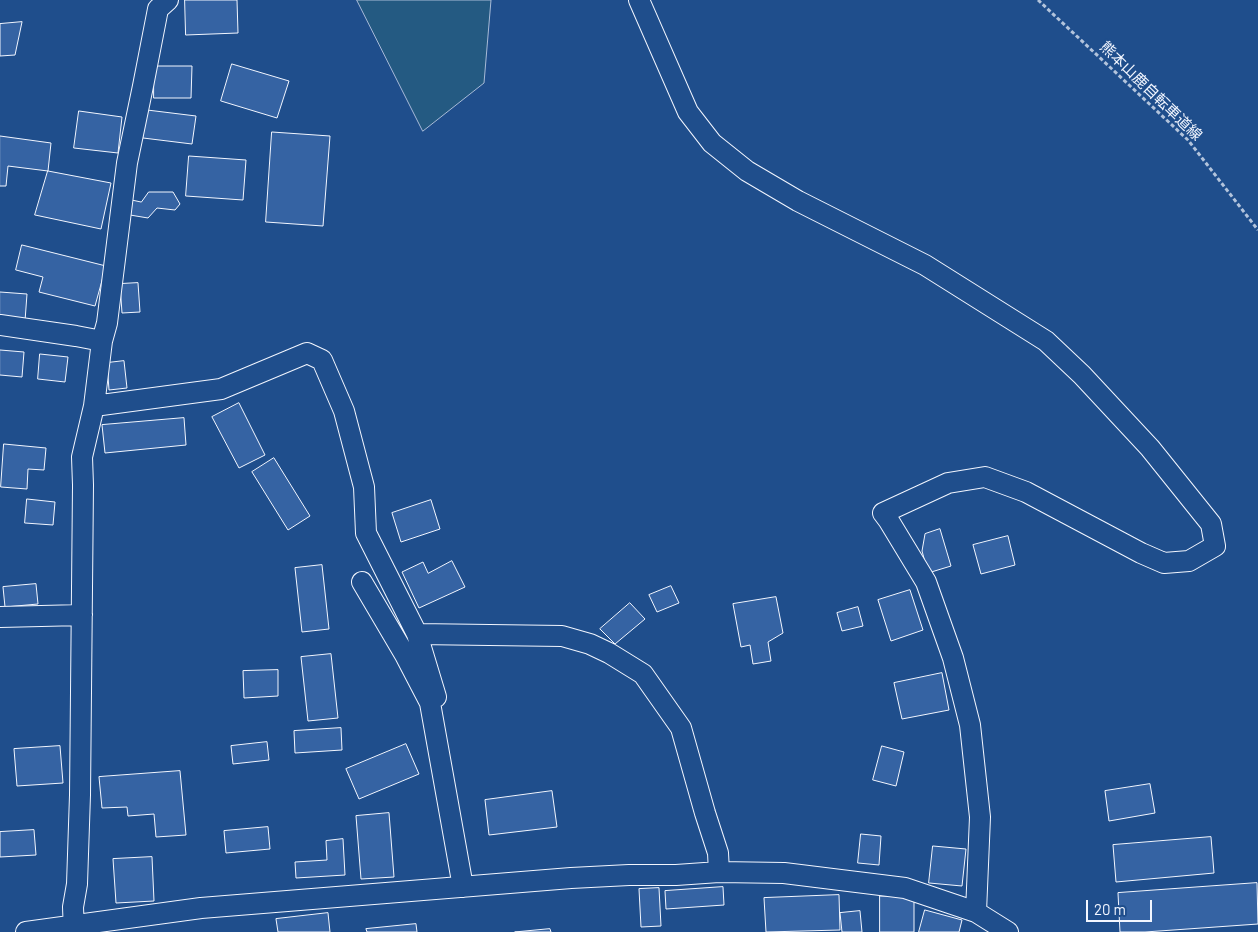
<!DOCTYPE html>
<meta charset="utf-8">
<style>
body{margin:0}
#map{position:relative;width:1258px;height:932px;overflow:hidden;background:#1f4e8c;font-family:Barlow,sans-serif}
canvas{display:block}
.scale{position:absolute;left:1086px;top:900px;width:66px;height:22px;box-sizing:border-box;border:2px solid #f2f6ff;border-top:0;padding-left:6px;font-size:15px;line-height:18px;white-space:nowrap;color:#f2f6ff;-webkit-text-stroke:4px #1f4e8c;paint-order:stroke}
</style>
<div id="map">
<canvas width="1258" height="932"></canvas>
<div class="scale">20 m</div>
</div>
<script>
const context = document.querySelector('canvas').getContext('2d');
context.lineJoin = 'round';
function fill(path, color) { context.fillStyle = color; context.fill(path, 'evenodd'); }
function strokePath(path, color, width, dash) { context.strokeStyle = color; context.lineWidth = width; context.lineCap = dash ? 'butt' : 'round'; context.setLineDash(dash || []); context.stroke(path); }
function label(font, color, halo, rows, align = 'center') {
  context.font = font + ' Barlow,"Noto Sans JP",sans-serif'; context.lineWidth = 4; context.setLineDash([]); context.textBaseline = 'middle'; context.strokeStyle = halo; context.fillStyle = color; for (const [text, x, y, turn = 0] of rows) {
    context.save(); context.translate(x, y); context.rotate((+turn || 0) * Math.PI / 180); context.textAlign = isNaN(turn) ? turn : align; if (halo) context.strokeText(text, 0, 0); context.fillText(text, 0, 0); context.restore();
  }
}
const green = new Path2D(`
 M357,0H491L484,83L423,131Z`);
fill(green, '#245a82');
strokePath(green, '#a8bbd7', 1);
const building = new Path2D(`
 M185,0H237L238,33L186,35Z
 M22,22L15,55L0,56V24Z
 M232,64L289,81L277,118L221,101Z
 M154,66H192L191,98H154Z
 M147,110L196,116L192,144L143,138Z
 M79,111L122,117L118,153L74,148Z
 M272,132L330,136L323,226L266,222Z
 M0,136L51,143L48,171L8,166L6,186H0Z
 M189,156L246,160L243,200L186,196Z
 M48,171L111,183L101,229L35,215Z
 M149,192H173L180,204L175,210L157,208L148,218L124,214L127,199L141,202Z
 M22,245L106,266L95,306L39,292L43,277L16,270Z
 M138,283L140,312L122,313L120,284Z
 M0,292L27,294L25,321L0,319Z
 M0,350L24,352L22,377L0,375Z
 M40,354L68,357L65,382L38,379Z
 M124,361L127,388L109,390L107,363Z
 M239,403L265,455L239,468L212,417Z
 M184,418L186,445L105,453L102,425Z
 M4,444L46,448L44,470L28,469L27,489L1,487Z
 M274,458L310,516L288,530L252,472Z
 M27,499L55,502L53,525L25,523Z
 M431,500L440,529L401,542L392,513Z
 M940,529L951,566L928,573L922,551L925,534Z
 M1008,536L1015,565L981,574L973,545Z
 M452,561L465,587L419,608L402,572L423,562L428,573Z
 M322,565L329,629L302,632L295,568Z
 M36,584L38,604L5,607L3,587Z
 M671,586L679,603L657,612L649,595Z
 M910,590L923,630L891,641L878,600Z
 M776,597L783,633L768,642L771,661L753,664L750,645L741,647L733,604Z
 M630,603L645,619L615,644L600,629Z
 M858,607L863,626L842,631L837,613Z
 M331,654L338,718L308,721L301,657Z
 M278,670V696L244,698L243,671Z
 M942,673L949,710L902,719L894,683Z
 M341,728L342,750L295,753L294,731Z
 M267,742L269,760L233,764L231,746Z
 M406,744L419,774L359,799L346,769Z
 M60,746L63,783L17,786L14,749Z
 M882,746L904,752L896,786L873,780Z
 M180,771L186,835L156,837L154,814L128,816L127,807L102,808L99,777Z
 M1150,784L1155,813L1109,821L1105,791Z
 M552,791L557,827L489,835L485,800Z
 M389,813L394,877L361,879L356,816Z
 M268,827L270,849L226,853L224,831Z
 M34,830L36,855L0,857V832Z
 M861,834L881,836L879,865L858,863Z
 M1211,837L1214,873L1116,882L1113,845Z
 M343,839L345,875L296,878L295,862L327,860L326,841Z
 M933,846L966,849L962,886L929,883Z
 M152,857L154,901L116,903L113,859Z
 M1257,883L1258,924L1145,932H1120L1118,893Z
 M723,887L724,905L666,909L665,891Z
 M659,888L661,926L641,927L639,889Z
 M839,895L840,930L766,932L764,898Z
 M880,896H914V932H880Z
 M925,910L962,920L959,932H919Z
 M860,911L862,932H842L840,913Z
 M328,913L330,932H278L276,919Z
 M416,924L417,932H367L366,929Z
 M550,929L551,932H515Z`);
fill(building, '#3563a3');
strokePath(building, '#f2f6ff', 1);
const minor = new Path2D(`
 M639,0L688,112L712,143L747,171L798,201L925,265L1046,341L1082,375L1150,448L1211,524L1215,546L1189,561L1164,563L1141,553L1026,492L985,477L948,483L883,513L889,521L926,582L953,658L970,725L980,817L976,912
 M0,325L76,336L102,341L94,406L82,457L83,485L80,795L77,884L73,907L74,932
 M102,341L107,323L127,163L143,86L158,9L168,0
 M94,406L221,389L307,353L322,360L344,411L364,487L366,533L417,634L562,636L590,644L609,653L643,674L681,728L705,813L718,853L719,872
 M362,582L405,655L430,703L463,887
 M0,617L82,615
 M417,634L436,697
 M26,932L201,908L571,878L629,875H676L719,872L784,873L905,888L976,912L1008,932`);
strokePath(minor, '#f2f6ff', 22);
strokePath(new Path2D(`
 M1038,0L1188,140L1258,230`), '#b3c4dc', 3, [4, 2.5]);
strokePath(minor, '#1f4e8c', 20);
label('15px', '#f2f6ff', '#1f4e8c', [
 ["熊本山鹿自転車道線",1151,91,44]
]);
</script>
